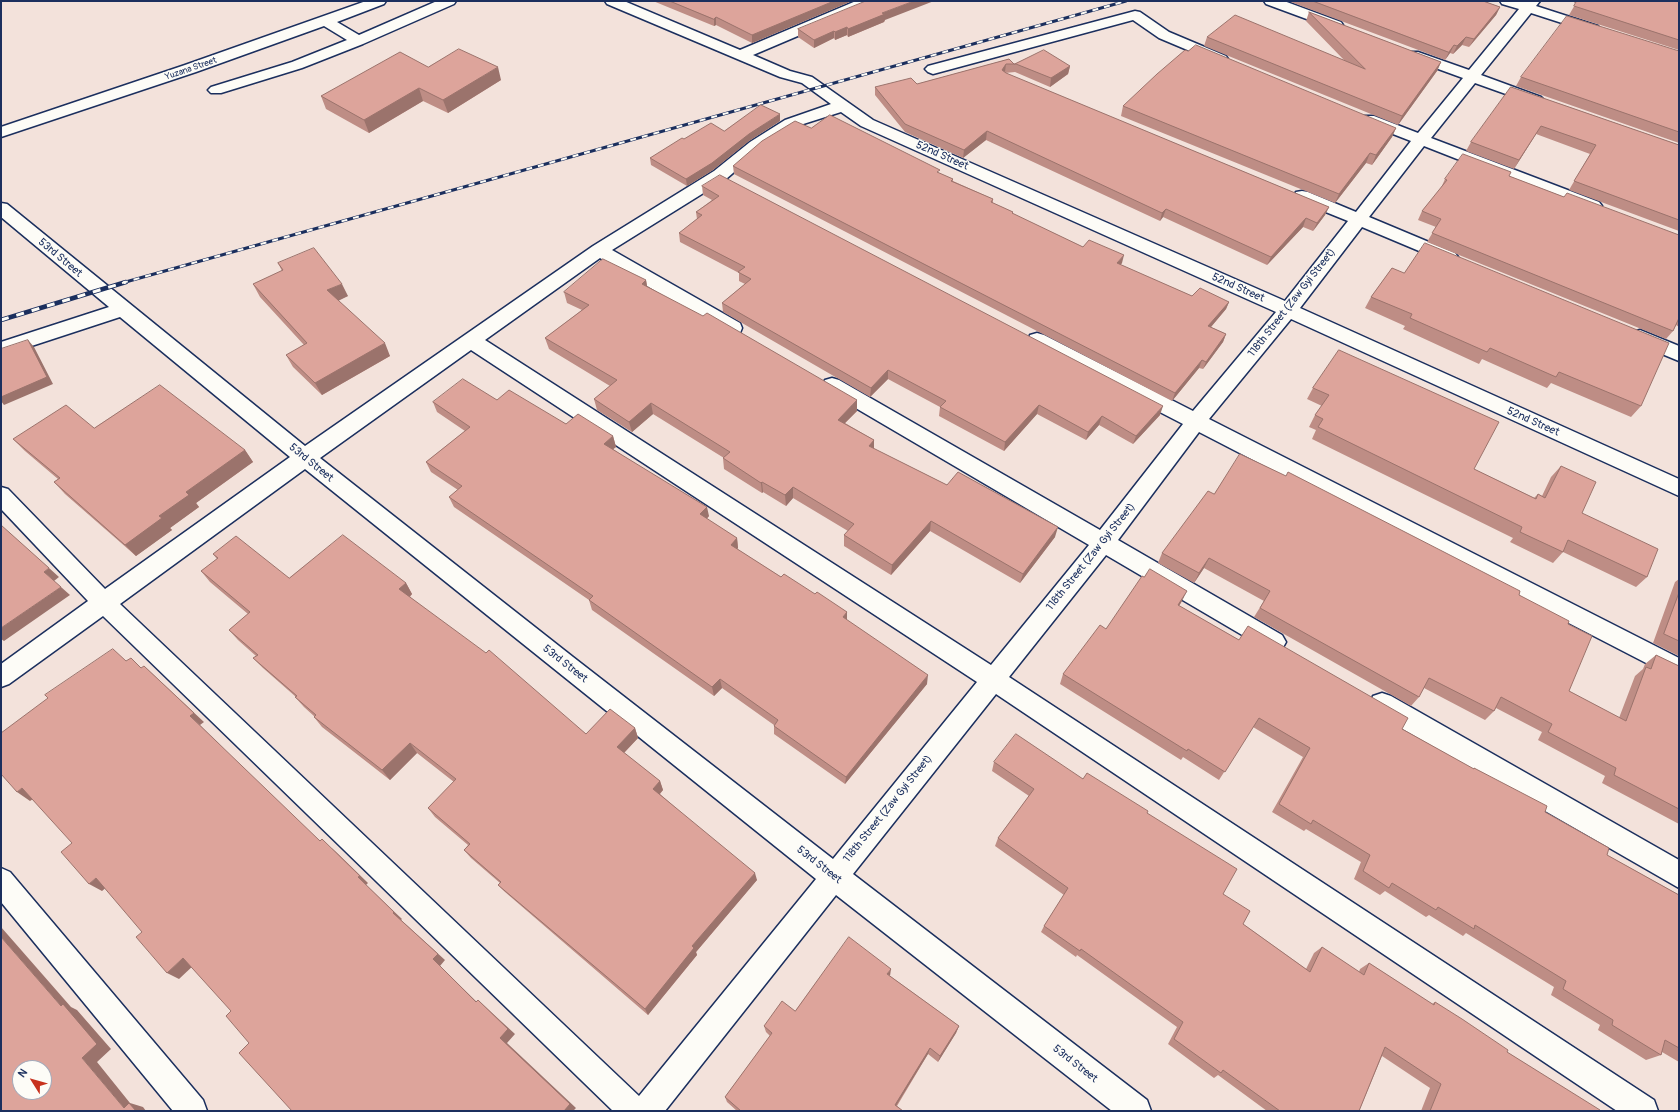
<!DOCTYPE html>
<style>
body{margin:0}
#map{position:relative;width:1680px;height:1112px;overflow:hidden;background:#f3e2db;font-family:Pangolin,sans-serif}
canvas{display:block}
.frame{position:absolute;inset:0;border:2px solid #1b2f5e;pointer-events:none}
.north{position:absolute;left:12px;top:1060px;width:40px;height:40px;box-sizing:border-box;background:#fdfcf7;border:1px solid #a3aaba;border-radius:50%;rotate:307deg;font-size:11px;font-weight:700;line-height:16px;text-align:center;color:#1b2f5e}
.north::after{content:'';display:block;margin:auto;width:14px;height:18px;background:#c8321e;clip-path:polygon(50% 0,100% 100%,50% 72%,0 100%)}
</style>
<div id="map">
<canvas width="1680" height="1112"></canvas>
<div class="frame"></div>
<div class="north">N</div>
</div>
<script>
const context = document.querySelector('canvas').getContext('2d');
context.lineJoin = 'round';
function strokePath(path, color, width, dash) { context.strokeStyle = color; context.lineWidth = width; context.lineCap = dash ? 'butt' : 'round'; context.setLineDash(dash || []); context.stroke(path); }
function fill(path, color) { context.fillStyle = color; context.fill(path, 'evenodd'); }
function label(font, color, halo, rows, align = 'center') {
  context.font = font + ' Pangolin,sans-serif'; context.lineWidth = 3; context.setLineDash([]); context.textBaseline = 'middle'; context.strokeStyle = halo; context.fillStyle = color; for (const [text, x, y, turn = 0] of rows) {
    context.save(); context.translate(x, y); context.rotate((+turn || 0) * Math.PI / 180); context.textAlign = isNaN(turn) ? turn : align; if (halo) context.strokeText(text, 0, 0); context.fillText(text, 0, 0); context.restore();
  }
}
const minor = new Path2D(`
 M366,1H386L384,4L337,22L359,35L437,1H456L454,4L363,44L302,68L221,93H211L208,90L211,87L292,62L347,40L324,26L196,72L1,137V127L185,65Z
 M605,1H624L740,50L856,1H875L873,4L753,55L790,71L812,77L873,120L1285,301L1348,221L1296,200L1294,196L1296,192L1302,191L1308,192L1356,212L1411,141L1362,122L1360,119L1362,116H1374L1418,133L1463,78L1408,58L1406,55L1408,52H1418L1469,70L1519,9L1502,4L1500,1H1540L1536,6L1598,26L1600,29L1598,32L1593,33L1531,13L1481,75L1541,97L1544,100L1541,103H1531L1475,83L1431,138L1599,202L1602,206L1599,210L1593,211L1587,210L1424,146L1369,217L1455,253L1458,257L1455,261L1449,263L1443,261L1362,227L1300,308L1679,479V496L1291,319L1209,419L1679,658V680L1199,432L1118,540L1282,635L1286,642L1282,649L1274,652L1266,649L1106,555L1009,677L1654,1100L1658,1111H1617L996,694L853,874L1147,1100L1151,1111H1112L836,895L665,1111H613L103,616L9,684L1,687V664L88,601L1,509V487L8,489L105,589L290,457L120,317L1,356V342L109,307L1,217V203L7,204L305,446L593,246L714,171L750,142L785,120L831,104L802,83L780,77L607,4ZM841,112L861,126L1276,312L1193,411L1044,335L1037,333L1030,335L1028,340L1030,345L1183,424L1100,530L839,380L832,378L825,380L822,385L825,390L1089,545L991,665L485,340L600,258L726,333L733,335L740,333L742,328L740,323L612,250L726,179L762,148L797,126ZM471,350L977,682L833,859L573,657L320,458ZM305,469L816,879L639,1096L120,604Z
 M1264,1H1284L1341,22L1343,25L1341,28H1331L1266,4Z
 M1135,11L1140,12L1169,32L1226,56L1228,59L1226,62H1216L1159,38L1133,20L933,74L928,72L925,69L928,66Z
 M1640,330L1679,346V361L1633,342L1631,337L1633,332Z
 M1382,693L1391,696L1679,860V888L1373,712L1370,704L1373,696Z
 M1,868L10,872L203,1100L207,1111H173L1,902Z`);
strokePath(minor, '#1b2f5e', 3);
fill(minor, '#fdfcf7');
const railFar1 = new Path2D(`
 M122,283L1126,1`);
const rail = new Path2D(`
 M1,320L126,282`);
strokePath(railFar1, '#1b2f5e', 3);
strokePath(rail, '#1b2f5e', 4.5);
strokePath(railFar1, '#fdfcf7', 2, [6]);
strokePath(rail, '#fdfcf7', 3, [8]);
fill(new Path2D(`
 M653,1H852L752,43L716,25L714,26Z
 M1288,1H1483L1500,7L1496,15L1469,47L1462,45L1453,54L1450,53L1445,60Z
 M1575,1H1679V50L1569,15L1576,3H1574Z
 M1309,12L1441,62L1437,71L1398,125L1204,46L1207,37L1344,60L1306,21Z
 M885,20L884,22L848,37L847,35L835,40L834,38L814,48L798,37V29Z
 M1679,51V143L1516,86L1521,77Z
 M1009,59L1014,64L1070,66L1068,74L1050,87L1015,72L1005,73L1329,207L1325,215L1313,231L1303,227L1267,265L1163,217L1160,221L986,140L963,158L905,132L875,95V87L917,84Z
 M428,67L501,80L448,113L423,101L369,133L326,109L321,96Z
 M1511,87L1679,145V231L1569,190L1590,154L1536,134L1514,169L1466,151L1471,142Z
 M1123,106L1396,128L1392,137L1372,165L1366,163L1335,203L1121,116Z
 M780,121L749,141L713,170L687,186L651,165L650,158L684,139L724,131Z
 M811,128L939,173L953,179V181L993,199V203L1013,212V214L1083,247L1122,263L1120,265L1192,296L1229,302L1226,309L1211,327L1226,334L1223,342L1203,369L1199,368L1172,401L734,174L733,166Z
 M1509,176L1564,197L1679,235V327L1676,325L1673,331L1666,339L1427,242L1436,227L1418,220L1422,211L1441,188L1445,179Z
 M702,186L1160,415L1133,444L1099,425L1086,440L1037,414L1004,451L939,416L940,407L888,379L870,397L723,312L722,303L745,284L739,281V273L680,242L679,233L697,219L696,212L712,200L703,195Z
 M278,263L348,296L338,300L390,356L322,395L293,367L286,355L304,345L260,297L253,284L282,271Z
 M1392,268L1641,406L1631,417L1551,383L1547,388L1482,359L1479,364L1403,329L1405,326L1365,308L1371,297Z
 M646,280L647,286L857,411L845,423L874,440V449L947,485L1055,537L1020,583L930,531L891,575L844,546V535L848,531L793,498L786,506L763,492L762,493L724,469L723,458H724L653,414L632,432L597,410L594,399L610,386L549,349L545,338L582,310L567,303L564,292Z
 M1339,350L1474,469L1534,498L1538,494L1542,496L1551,477L1561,466L1582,513L1647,577L1636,587L1563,552L1553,563L1510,542L1513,538L1312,439L1316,430L1309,427L1315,415L1322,406L1307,399L1313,388Z
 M497,400L566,424L613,436L616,447L613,449L709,516L707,519L737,538L738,548L737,549L781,577L847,612V620L927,684L845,784L774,734V725L722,688L714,696L592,610L589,600L454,507L449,497L458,490L431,472L426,462L465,431L437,412L433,402Z
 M94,428L245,450L253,462L196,503L199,507L170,528L172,530L136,556L65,494L54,482L58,479L25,451L13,439Z
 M1214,494L1519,595L1568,624L1569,691L1619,718L1635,676L1643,669L1645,664L1656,655L1679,666V824L1602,783L1605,776L1538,740L1542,732L1496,708L1494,711L1485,720L1424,688L1419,697L1411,706L1254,617L1264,601L1204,568L1194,583L1158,563L1162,553Z
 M213,554L289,578L406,583L412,594L410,597L586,734L635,728L638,738L624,753L660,781L663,790L660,794L757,880L696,952L697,955L648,1015L505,892L498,885L500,883L471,858L464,850L468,845L435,817L428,808L454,782L417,753L390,780L322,727L314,717H315L304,707L295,697H296L263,668L253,658L256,656L238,640L229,630L248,614L210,582L201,571L217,559Z
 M1144,577L1182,601L1179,606L1239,640L1402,729L1473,769L1474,768L1545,812L1607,855L1679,895V1062L1662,1052L1661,1055L1646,1060L1598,1030L1600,1025L1551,995L1554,987L1466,933L1463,936L1429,915L1426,917L1385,891L1380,895L1354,879L1361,862L1306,829L1304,831L1272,812L1303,757L1253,727L1219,780L1183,757L1181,760L1060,684L1063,674L1106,629Z
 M1679,579V656L1653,643L1675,582Z
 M994,762L1083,779L1147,813L1223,894L1243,924L1306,969L1314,953L1322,947L1359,972L1360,969L1369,963L1432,1004L1435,1002L1507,1052L1600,1111H1421L1430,1088L1382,1056L1359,1111H1267L1218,1075L1214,1078L1168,1044L1177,1027L1077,955L1076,957L1041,932L1044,926L1064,895L995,846L998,838L1029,796L992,771Z
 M890,976L959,1026L956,1033L938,1062L928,1054L897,1106L903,1111H737L727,1102L725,1097L770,1036L766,1032L764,1026L795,1011Z`), '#be8d85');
fill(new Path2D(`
 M834,1H852L752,43V35Z
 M914,1H934L885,20L884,22L848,37V29L882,13Z
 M1500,7L1496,15L1469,47L1474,39Z
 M716,17V25L714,26V19Z
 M847,27V35L835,40V32Z
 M834,31V38L814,48V40Z
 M1466,37L1462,45L1453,54L1457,46Z
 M1454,45L1450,53L1445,60L1449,52Z
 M1441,62L1437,71L1398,125L1402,116Z
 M1006,64L1005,72L1002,70Z
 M1070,66L1068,74L1050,87L1051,78Z
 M498,67L501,80L448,113L443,100Z
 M419,88L423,101L369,133L364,120Z
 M780,114V121L749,141L713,170L687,186L686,179L749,134Z
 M1541,126L1536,134L1514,169L1519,160Z
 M1396,128L1392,137L1372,165L1376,155Z
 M987,131L986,140L963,158L964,150Z
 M1370,153L1366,163L1335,203L1339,194Z
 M1329,207L1325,215L1313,231L1317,223Z
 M1166,209L1163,217L1160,221L1162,213Z
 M1306,218L1303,227L1267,265L1271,257Z
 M1124,255L1122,263L1115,271L1117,263Z
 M646,280L648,292L642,284Z
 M342,284L348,296L334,303L327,290Z
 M1229,302L1226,309L1205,334L1208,326Z
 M1226,334L1223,342L1203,369L1206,362Z
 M28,340L34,347L53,384L4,405L1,401V397Z
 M385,343L390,356L322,395L315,383Z
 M1202,360L1199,368L1172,401L1175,393Z
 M888,370V379L870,397L871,388Z
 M857,400V411L838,430V420Z
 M651,403L653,414L632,432L629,422Z
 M1039,405L1037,414L1004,451L1005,442Z
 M1163,406L1160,415L1133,444L1136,436Z
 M1102,416L1099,425L1086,440L1088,432Z
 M613,436L616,447L607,454L604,444Z
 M874,440V451L869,446Z
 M245,450L253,462L196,503L199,507L170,528L172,530L136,556L125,545L159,516L186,492Z
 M762,482L763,492L762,493L761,483Z
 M793,487V498L786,506L785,495Z
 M707,507L709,516L701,524L700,514Z
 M931,521L930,531L891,575L892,565Z
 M1058,527L1055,537L1020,583L1023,574Z
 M737,538L738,548L732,554L731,545Z
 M1209,558L1204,568L1194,583L1199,573Z
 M49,568L59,577L54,581L44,572Z
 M406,583L412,594L406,600L399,589Z
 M61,587L70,595L4,641L1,639V628Z
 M1187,591L1182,601L1173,615L1178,605Z
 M847,612V621L843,617Z
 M144,666L204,722L200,725L226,750L190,716Z
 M928,675L927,684L845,784L846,777Z
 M720,679L722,688L714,696L712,687Z
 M635,728L638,738L621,756L617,747Z
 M410,743L417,753L390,780L382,770Z
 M660,781L663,790L656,798L653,789Z
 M22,788L36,797L30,801L17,792Z
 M331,847L368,883L366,885L402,919L401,920L445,960L440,966L483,1008L476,1002L433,959L393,913L358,877Z
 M755,873L757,880L696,952L697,955L648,1015L645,1009L692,946Z
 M96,878L108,886L102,891L89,884Z
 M1,927L71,1007L77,1010L111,1049L97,1062L130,1103L143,1107L146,1111H134L124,1108L82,1058L61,1006L1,937Z
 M183,958L195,964L179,979L167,973Z
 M891,969L890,976L887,974Z
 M478,1000L515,1034L507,1043L576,1108L573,1111H564L500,1038Z
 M959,1026L956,1033L938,1062L940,1056Z
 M930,1048L928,1054L894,1109L895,1105Z`), '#9b736c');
const building = new Path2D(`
 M670,1H834L752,35L716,17L714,19Z
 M866,1H914L882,13L885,14L848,29L847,27L835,32L834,31L814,40L798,29Z
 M1313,1H1483L1500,7L1474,39L1466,37L1457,46L1454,45L1449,52Z
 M1577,1H1679V40L1574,6Z
 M1309,12L1441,62L1402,116L1207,37L1235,15L1365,69Z
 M1567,16L1679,51V132L1521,77Z
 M1196,45L1396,128L1376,155L1370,153L1339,194L1123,106L1157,74L1185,50L1188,51Z
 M459,49L498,67L443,100L419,88L364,120L321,96L400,52L428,67Z
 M1044,50L1070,66L1051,78L1016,64H1006L1002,70L1006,73L1329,207L1317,223L1306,218L1271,257L1166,209L1162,213L987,131L964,150L905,124L875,87L911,78L917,84L1009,59L1014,64Z
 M1511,87L1679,145V220L1574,181L1596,145L1541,126L1519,160L1471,142Z
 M761,105L780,114L749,134L712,163L686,179L650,158L682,138L684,139L711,123L724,131Z
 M830,115L940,170L937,172L953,179L951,181L993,199L991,202L1013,212L1012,213L1083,247L1089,240L1124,255L1117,263L1192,296L1200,288L1229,302L1208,326L1226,334L1206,362L1202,360L1175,393L733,166L762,141L795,121L811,128Z
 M1463,154L1511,172L1509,176L1564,197L1567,193L1679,235V318L1673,331L1432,233L1441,219L1422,211L1447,180L1445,179Z
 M720,175L1163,406L1136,436L1102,416L1088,432L1039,405L1005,442L940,407L946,401L888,370L871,388L722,303L751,279L738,272L745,267L679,233L702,215L696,212L719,196L702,186Z
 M1425,243L1669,343L1641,406L1559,372L1556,377L1490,348L1487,352L1410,318L1412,314L1371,297L1392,268L1404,273Z
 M314,248L342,284L327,290L385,343L315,383L286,355L307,343L253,284L283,270L278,263Z
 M603,259L646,280L642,284L703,316L707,313L857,400L838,420L874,440L869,446L947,485L958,472L1058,527L1023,574L931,521L892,565L844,535L854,524L793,487L785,495L762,482L761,483L723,458L730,452L651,403L629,422L594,399L617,380L545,338L589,305L564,292Z
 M28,340L47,377L1,397V349Z
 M1339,350L1499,422L1474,469L1536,499L1538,494L1545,498L1561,466L1596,482L1582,513L1658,549L1647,577L1568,540L1563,552L1520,532L1522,527L1318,427L1323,419L1315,415L1329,395L1313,388Z
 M463,379L497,400L509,390L566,424L578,414L613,436L604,444L707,507L700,514L737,538L731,545L781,577L784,574L815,594L817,592L847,612L843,617L928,675L846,777L774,726L778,720L720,679L712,687L589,600L593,596L449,497L462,486L426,462L470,427L433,402Z
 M160,385L245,450L186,492L189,495L159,516L162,518L125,545L54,482L60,478L13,439L66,405L94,428Z
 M1240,454L1286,476L1288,472L1520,591L1519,595L1569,621L1568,624L1592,636L1569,691L1626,721L1646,667L1651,669L1656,655L1679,666V809L1614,775L1616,768L1548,732L1552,724L1501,697L1494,711L1429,678L1419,697L1260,608L1270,591L1209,558L1199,573L1162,553L1208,491L1214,494Z
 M1,525L49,568L44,572L61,587L1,628Z
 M343,535L406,583L399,589L486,653L489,650L586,734L610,709L635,728L617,747L660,781L653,789L755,873L692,946L694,948L645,1009L498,885L501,882L464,850L470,844L428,808L456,779L410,743L382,770L314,717L316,715L295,697L297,696L253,658L258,655L229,630L250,612L201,571L218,558L213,554L236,536L289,578Z
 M1150,569L1187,591L1178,605L1239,640L1248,626L1408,718L1402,729L1474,769V768L1547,806L1545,812L1609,848L1607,855L1679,895V1048L1665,1040L1661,1055L1612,1025L1613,1020L1563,989L1566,981L1475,925L1474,929L1438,907L1436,910L1392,883L1389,888L1363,871L1370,855L1313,820L1311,824L1279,804L1310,748L1259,718L1225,772L1188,749L1187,751L1063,674L1100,625L1106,629L1142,576L1144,577Z
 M1679,593V641L1664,634Z
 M113,649L126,661L131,658L141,668L144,666L194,713L190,716L320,841L322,839L360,876L358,877L394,912L393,913L438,954L433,959L476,1002L478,1000L508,1029L500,1038L570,1104L564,1111H292L239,1053L249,1043L226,1016L231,1011L183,958L167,973L136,937L142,932L96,878L89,884L61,852L72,843L22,788L17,792L1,774V733L48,698L45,695Z
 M1016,734L1083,779L1087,773L1148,811L1147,813L1237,869L1223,894L1250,911L1243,924L1310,972L1322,947L1364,975L1369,963L1434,1005L1435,1002L1462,1019L1508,1050L1507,1052L1600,1110V1111H1430L1441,1084L1385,1047L1359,1111H1280L1223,1070L1221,1073L1174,1039L1183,1022L1081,949L1080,951L1044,926L1068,888L998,838L1034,789L994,762Z
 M1,937L61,1006L63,1004L97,1044L82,1058L124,1108L129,1103L136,1111H1ZM20,1068H44V1092H20Z
 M849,937L891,969L887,974L959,1026L940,1056L930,1048L895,1105L903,1111H741L725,1097L772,1033L764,1026L782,1001L795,1011Z`);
fill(building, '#dda49b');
strokePath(building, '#9b736c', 1);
label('9px', '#1b2f5e', '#fdfcf7', [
 ["Yuzana Street",191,69,-19]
]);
label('11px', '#1b2f5e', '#fdfcf7', [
 ["52nd Street",942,156,24],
 ["53rd Street",60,258,40],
 ["52nd Street",1238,288,24],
 ["118th Street (Zaw Gyi Street)",1292,303,-52],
 ["52nd Street",1533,422,24],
 ["53rd Street",311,463,39],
 ["118th Street (Zaw Gyi Street)",1091,557,-51],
 ["53rd Street",565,664,38],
 ["118th Street (Zaw Gyi Street)",888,809,-51],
 ["53rd Street",819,865,38],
 ["53rd Street",1075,1064,38]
]);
</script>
